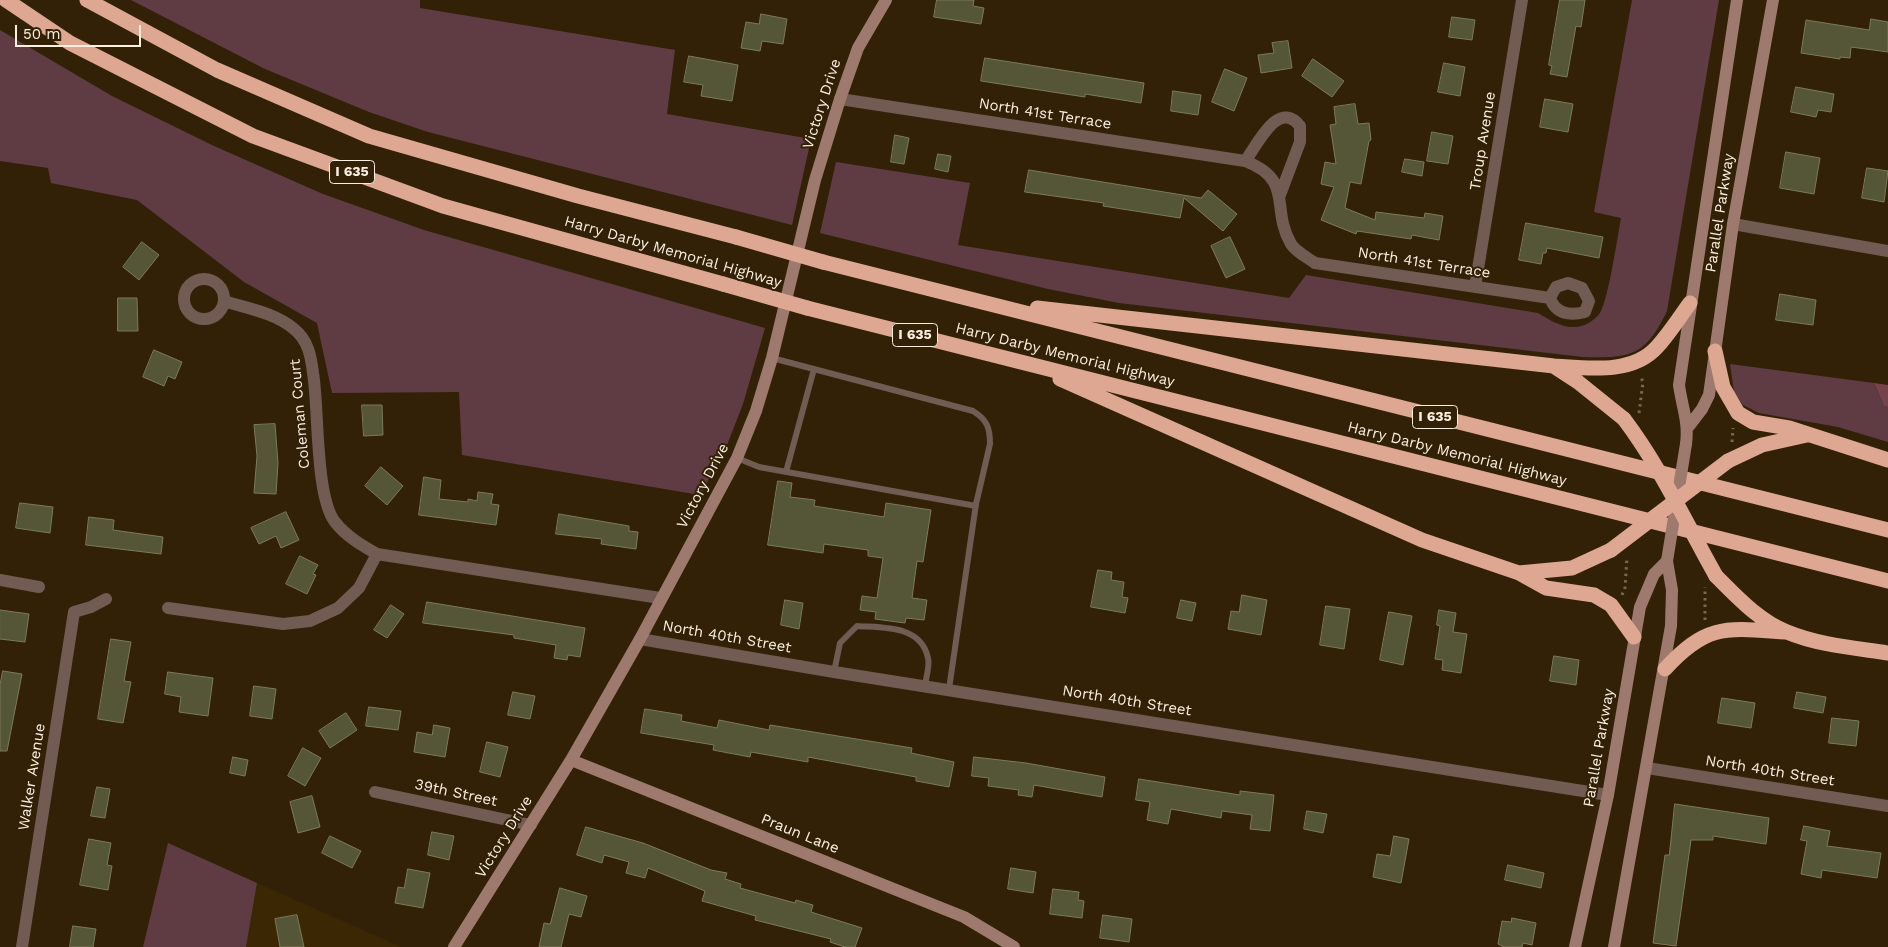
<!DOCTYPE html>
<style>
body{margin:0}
#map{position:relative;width:1888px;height:947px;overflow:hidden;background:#322107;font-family:"Work Sans",sans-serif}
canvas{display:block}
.scale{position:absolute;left:15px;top:25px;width:126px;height:22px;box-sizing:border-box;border:2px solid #faefe0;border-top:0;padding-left:6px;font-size:15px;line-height:18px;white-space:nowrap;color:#faefe0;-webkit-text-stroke:4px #322107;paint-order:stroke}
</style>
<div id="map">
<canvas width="1888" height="947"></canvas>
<div class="scale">50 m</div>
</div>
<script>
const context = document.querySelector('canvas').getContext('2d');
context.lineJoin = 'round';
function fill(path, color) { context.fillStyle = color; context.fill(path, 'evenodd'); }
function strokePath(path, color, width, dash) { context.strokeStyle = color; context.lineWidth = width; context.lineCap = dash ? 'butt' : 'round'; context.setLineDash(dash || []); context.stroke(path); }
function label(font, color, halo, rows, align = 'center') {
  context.font = font + ' "Work Sans",sans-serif'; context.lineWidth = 4; context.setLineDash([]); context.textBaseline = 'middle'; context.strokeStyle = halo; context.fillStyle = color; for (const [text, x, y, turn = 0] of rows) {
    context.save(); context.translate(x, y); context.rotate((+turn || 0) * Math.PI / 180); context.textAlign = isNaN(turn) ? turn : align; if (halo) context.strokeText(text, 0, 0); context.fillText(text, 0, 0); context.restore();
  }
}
fill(new Path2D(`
 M257,883L401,947H246Z`), '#3c2705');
fill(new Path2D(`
 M131,0H420V8L675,50L667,114L811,139L792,225L428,132L369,112L265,69Z
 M1632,0H1719L1667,311C1645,357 1630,358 1583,357L1119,303L1048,289L820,233L836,162L970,183L958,245L1289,298L1306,275L1538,313C1548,319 1562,328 1574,327C1584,327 1594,321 1600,313C1609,297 1617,239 1621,218L1594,212Z
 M0,30L112,96L214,146L323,194L424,230L765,328L743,404L725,450L700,495L462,455L459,392L332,393L317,323L244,282L137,200L51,183L48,168L0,161Z
 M1730,364L1874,383L1884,406L1888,407V442L1838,427L1759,413L1743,405L1734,392Z
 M168,843L257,883L246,947H143Z`), '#5f3c43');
fill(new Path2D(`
 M1874,383L1888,385V407L1884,406Z`), '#76434d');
const building = new Path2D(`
 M937,0H974L973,6L984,8L981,24L934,17Z
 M1560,0H1585L1581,27L1576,26L1567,77L1550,74L1552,66L1549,65Z
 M761,14L787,19L783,44L762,41L760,51L741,48L746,22L759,24Z
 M1452,17L1475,20L1472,40L1449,37Z
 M1871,19L1888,22V52L1851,47L1850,58L1840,57V59L1801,53L1806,20L1869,30Z
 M1288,41L1292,68L1261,73L1258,55L1274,53L1272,43Z
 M689,56L738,65L732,101L701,96L703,85L684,82Z
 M985,58L1144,83L1141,103L1085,94V97L981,81Z
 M1313,59L1344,81L1332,97L1302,76Z
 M1444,63L1465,67L1460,96L1438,92Z
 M1225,69L1247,78L1234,111L1212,102Z
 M1796,87L1834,94L1831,112L1818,110L1816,117L1791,112Z
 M1173,91L1201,95L1198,115L1171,111Z
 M1545,99L1573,104L1568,132L1540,127Z
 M1355,104L1358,124L1369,123L1371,140L1369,141L1361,184L1350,182L1345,208L1375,220L1376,212L1424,218L1425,213L1443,216L1439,240L1412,235L1411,239L1357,231L1356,234L1321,220L1334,187L1321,184L1325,162L1336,164L1330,125L1336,124L1334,107Z
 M1432,132L1453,136L1448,164L1427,161Z
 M895,135L909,138L904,164L891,162Z
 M1786,152L1820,158L1814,194L1780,188Z
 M938,154L951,156L948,172L935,169Z
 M1405,159L1424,162L1422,176L1402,172Z
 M1867,168L1888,171L1884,202L1862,198Z
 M1029,170L1201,198L1208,190L1237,214L1223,231L1184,198L1180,218L1103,206L1104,203L1025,192Z
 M1526,223L1603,237L1599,258L1547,248L1546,253H1543L1541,264L1519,260Z
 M1230,237L1245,269L1226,278L1211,246Z
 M142,242L159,255L139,280L123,267Z
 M1780,294L1816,300L1813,325L1776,320Z
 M118,298H137L138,331H118Z
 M154,350L182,362L175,379L168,376L164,386L143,377Z
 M362,405H382L383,435L364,436Z
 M275,424L278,463L276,494L254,493L257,456L254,425Z
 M381,467L403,486L387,505L365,486Z
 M424,477L441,480L439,499L468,502V499L477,501L478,492L493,494L491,504L499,505L496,525L419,515Z
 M778,481L792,483L790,497L815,500L814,506L884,517L886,503L931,510L923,562L917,561L912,598L927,600L924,620L906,618L905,623L875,619L876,612L860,610L862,596L877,598L883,558L868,556V550L824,544L823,553L768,545Z
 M20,503L53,507L50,533L16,528Z
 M286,512L299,540L281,548L276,536L259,544L251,528Z
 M559,514L629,526V531L638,532L636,549L601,544L602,539L556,534Z
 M89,517L114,520L113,530L163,537L161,554L86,545Z
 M300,556L318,565L313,574L316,575L307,594L286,584Z
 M1098,570L1112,572L1111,580L1124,582L1122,597L1128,598L1125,613L1091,607Z
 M1242,595L1267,600L1261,635L1228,629L1231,611L1239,612Z
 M785,600L803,603L799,629L781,625Z
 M1181,600L1196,603L1192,621L1177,618Z
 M427,602L585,628L580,657L568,655L567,660L554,658L556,645L514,638V635L423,623Z
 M391,605L404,614L387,638L374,630Z
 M1326,606L1350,609L1344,649L1320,645Z
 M0,610L29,614L25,642L0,639Z
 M1439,610L1456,613L1453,632L1467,634L1461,673L1442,670L1443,660L1435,659L1440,626L1437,625Z
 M1389,612L1412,616L1403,665L1380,660Z
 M111,639L131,642L124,681L131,682L123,723L98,719Z
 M1554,656L1579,660L1576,685L1550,681Z
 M3,671L22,674L7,751H0V685Z
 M168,672L213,678L208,716L179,712L181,697L165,694Z
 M254,686L276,689L272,719L250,716Z
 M513,692L535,696L530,719L508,715Z
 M1797,692L1826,697L1823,713L1794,708Z
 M1722,698L1755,703L1751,728L1718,723Z
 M369,707L401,711L398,730L366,726Z
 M645,709L682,715L681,721L717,728L719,720L769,730L770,725L912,748L911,753L954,762L949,787L916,781V777L808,757V762L751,752L750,757L713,750L714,745L641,733Z
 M346,713L357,730L330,748L319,731Z
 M1832,718L1859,721L1856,746L1829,743Z
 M434,725L450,728L445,757L414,752L417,732L432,735Z
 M487,742L508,747L500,777L480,772Z
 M303,748L321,758L305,786L288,776Z
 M233,757L248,760L245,776L230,773Z
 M974,757L1026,763L1105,777L1102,797L1034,785L1032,797L1018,795L1019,790L988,786L989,778L972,776Z
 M1139,779L1240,795V791L1274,795L1270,831L1250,829L1252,815L1222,811L1221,818L1171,809L1168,824L1147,820L1150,802L1136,800Z
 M97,787L110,789L105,818L91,816Z
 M312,796L320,827L298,833L290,802Z
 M1675,804L1769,818L1766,844L1713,836V840H1691L1676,946L1653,943L1665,855H1669Z
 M1307,811L1327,814L1323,833L1304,829Z
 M1804,826L1830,831L1827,846L1881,853L1877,878L1822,870L1821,878L1801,874L1807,841L1801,840Z
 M586,827L643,843L711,870L727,873L725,879L741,884L740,888L795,903L796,900L813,905L811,912L862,928L855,947H845L830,942L831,939L755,920L756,916L702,901L705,891L648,868L645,878L626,873L629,862L604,855L602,863L577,855Z
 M432,832L454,836L449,860L428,855Z
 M330,836L361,851L352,868L322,853Z
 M1394,836L1409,839L1401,883L1373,877L1377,854L1390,856Z
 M89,839L111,843L107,865L112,866L108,890L80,885Z
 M1508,865L1544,873L1541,888L1505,880Z
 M1011,868L1036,872L1033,893L1008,889Z
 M408,869L430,873L423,908L395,903L398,887L404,888Z
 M560,888L587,896L581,917L569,914L561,947H539L544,923L550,924Z
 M1053,889L1079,892L1078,900L1084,901L1082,918L1050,914Z
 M297,915L304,947H280L275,919Z
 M1103,915L1132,919L1129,942L1100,938Z
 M1512,918L1536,923L1532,945L1523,943L1522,947H1504L1498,944L1502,921L1511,922Z
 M73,926L96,929L93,947H70Z`);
fill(building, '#555537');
strokePath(building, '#7b7b5b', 1);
strokePath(new Path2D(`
 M1639,413L1643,382L1640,375
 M1732,442L1733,428
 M1622,595L1625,588L1627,557
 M1705,620V587`), '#786953', 3, [2.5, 4]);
strokePath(new Path2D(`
 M772,358L973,411C987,420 990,427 990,444L976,504L949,689
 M737,458L759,467L976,506
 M786,472L814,369
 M834,672L840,643L857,626C884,628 921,625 928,658C930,666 926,678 925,685`), '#715b53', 6);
strokePath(new Path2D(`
 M840,99L1245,161C1295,180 1270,208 1291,244C1296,252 1308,258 1315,263L1550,298
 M1245,161C1257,146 1278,98 1300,126V142L1280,195
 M1733,224L1888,251
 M184 299a20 20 0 1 1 40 0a20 20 0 1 1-40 0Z
 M1568,283L1582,288L1589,301L1585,312C1569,316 1556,314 1550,298L1556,287Z
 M1475,287L1522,0
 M224,301C246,308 276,313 294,329C308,340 311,356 313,373C319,408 315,496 335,522C346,536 361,545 377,554L660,598
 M0,580L39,587
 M168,608L283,624L310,621L338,608L359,588L377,554
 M640,639L834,672L1608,795
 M1647,768L1888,806
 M375,792L531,825
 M22,947L74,612L91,607L106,599`), '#715b53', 12);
strokePath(new Path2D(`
 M1689,426L1702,409L1709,395L1733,224L1773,0
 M1686,444C1689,422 1682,407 1679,385L1737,0
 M571,760L964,917L1014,947
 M454,947L571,760L640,639L737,458L756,411L772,358L815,180L840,99L858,48L886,0
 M1575,947L1608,795L1640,607L1654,574L1667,561
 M1614,947L1671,626L1672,590L1667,561`), '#9d7a6d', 12);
strokePath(new Path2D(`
 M6,0L70,43L253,136L443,206L723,284
 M87,0L217,70L369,136L578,196L736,237
 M823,262L1888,530
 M807,308L1888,581
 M1037,308L1554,366C1587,368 1632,375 1657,347C1669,334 1679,318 1690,303
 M1715,351L1723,387L1738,413L1753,422L1789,428L1888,460
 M1555,367L1578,382L1624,419
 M1060,379L1422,540L1519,573L1546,588L1594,595L1611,605L1634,637
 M1728,461L1762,445L1807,435
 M1519,573L1572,568L1611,550
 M1716,576C1737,597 1759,621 1787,632C1818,645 1855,648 1888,653
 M1665,669C1707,623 1727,628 1785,632`), '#dda792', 15);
strokePath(new Path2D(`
 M1667,561L1686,444`), '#9d7a6d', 12);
strokePath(new Path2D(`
 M736,237L823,262
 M723,284L807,308
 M1624,419C1661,468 1686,523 1716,576
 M1611,550L1728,461`), '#dda792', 15);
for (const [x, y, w] of [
 [352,172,45],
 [915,335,45],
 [1435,417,45]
]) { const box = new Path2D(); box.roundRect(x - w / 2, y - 11.5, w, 23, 4); context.fillStyle = '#322107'; context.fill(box); strokePath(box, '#faefe0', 1); }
label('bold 14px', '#faefe0', null, [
 ["I 635",352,172],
 ["I 635",915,335],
 ["I 635",1435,417]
]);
label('15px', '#faefe0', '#322107', [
 ["Victory Drive",822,104,-72],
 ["North 41st Terrace",1045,114,9],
 ["Troup Avenue",1483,141,-81],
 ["Parallel Parkway",1720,213,-81],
 ["Harry Darby Memorial Highway",673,252,16],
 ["North 41st Terrace",1424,263,9],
 ["Harry Darby Memorial Highway",1065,355,14],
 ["Coleman Court",300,414,-95],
 ["Harry Darby Memorial Highway",1457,454,14],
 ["Victory Drive",703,486,-62],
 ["North 40th Street",727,637,10],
 ["North 40th Street",1127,701,9],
 ["Parallel Parkway",1599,748,-80],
 ["North 40th Street",1770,771,9],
 ["Walker Avenue",32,777,-81],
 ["39th Street",456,793,12],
 ["Praun Lane",800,834,22],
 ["Victory Drive",504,837,-58]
]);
</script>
